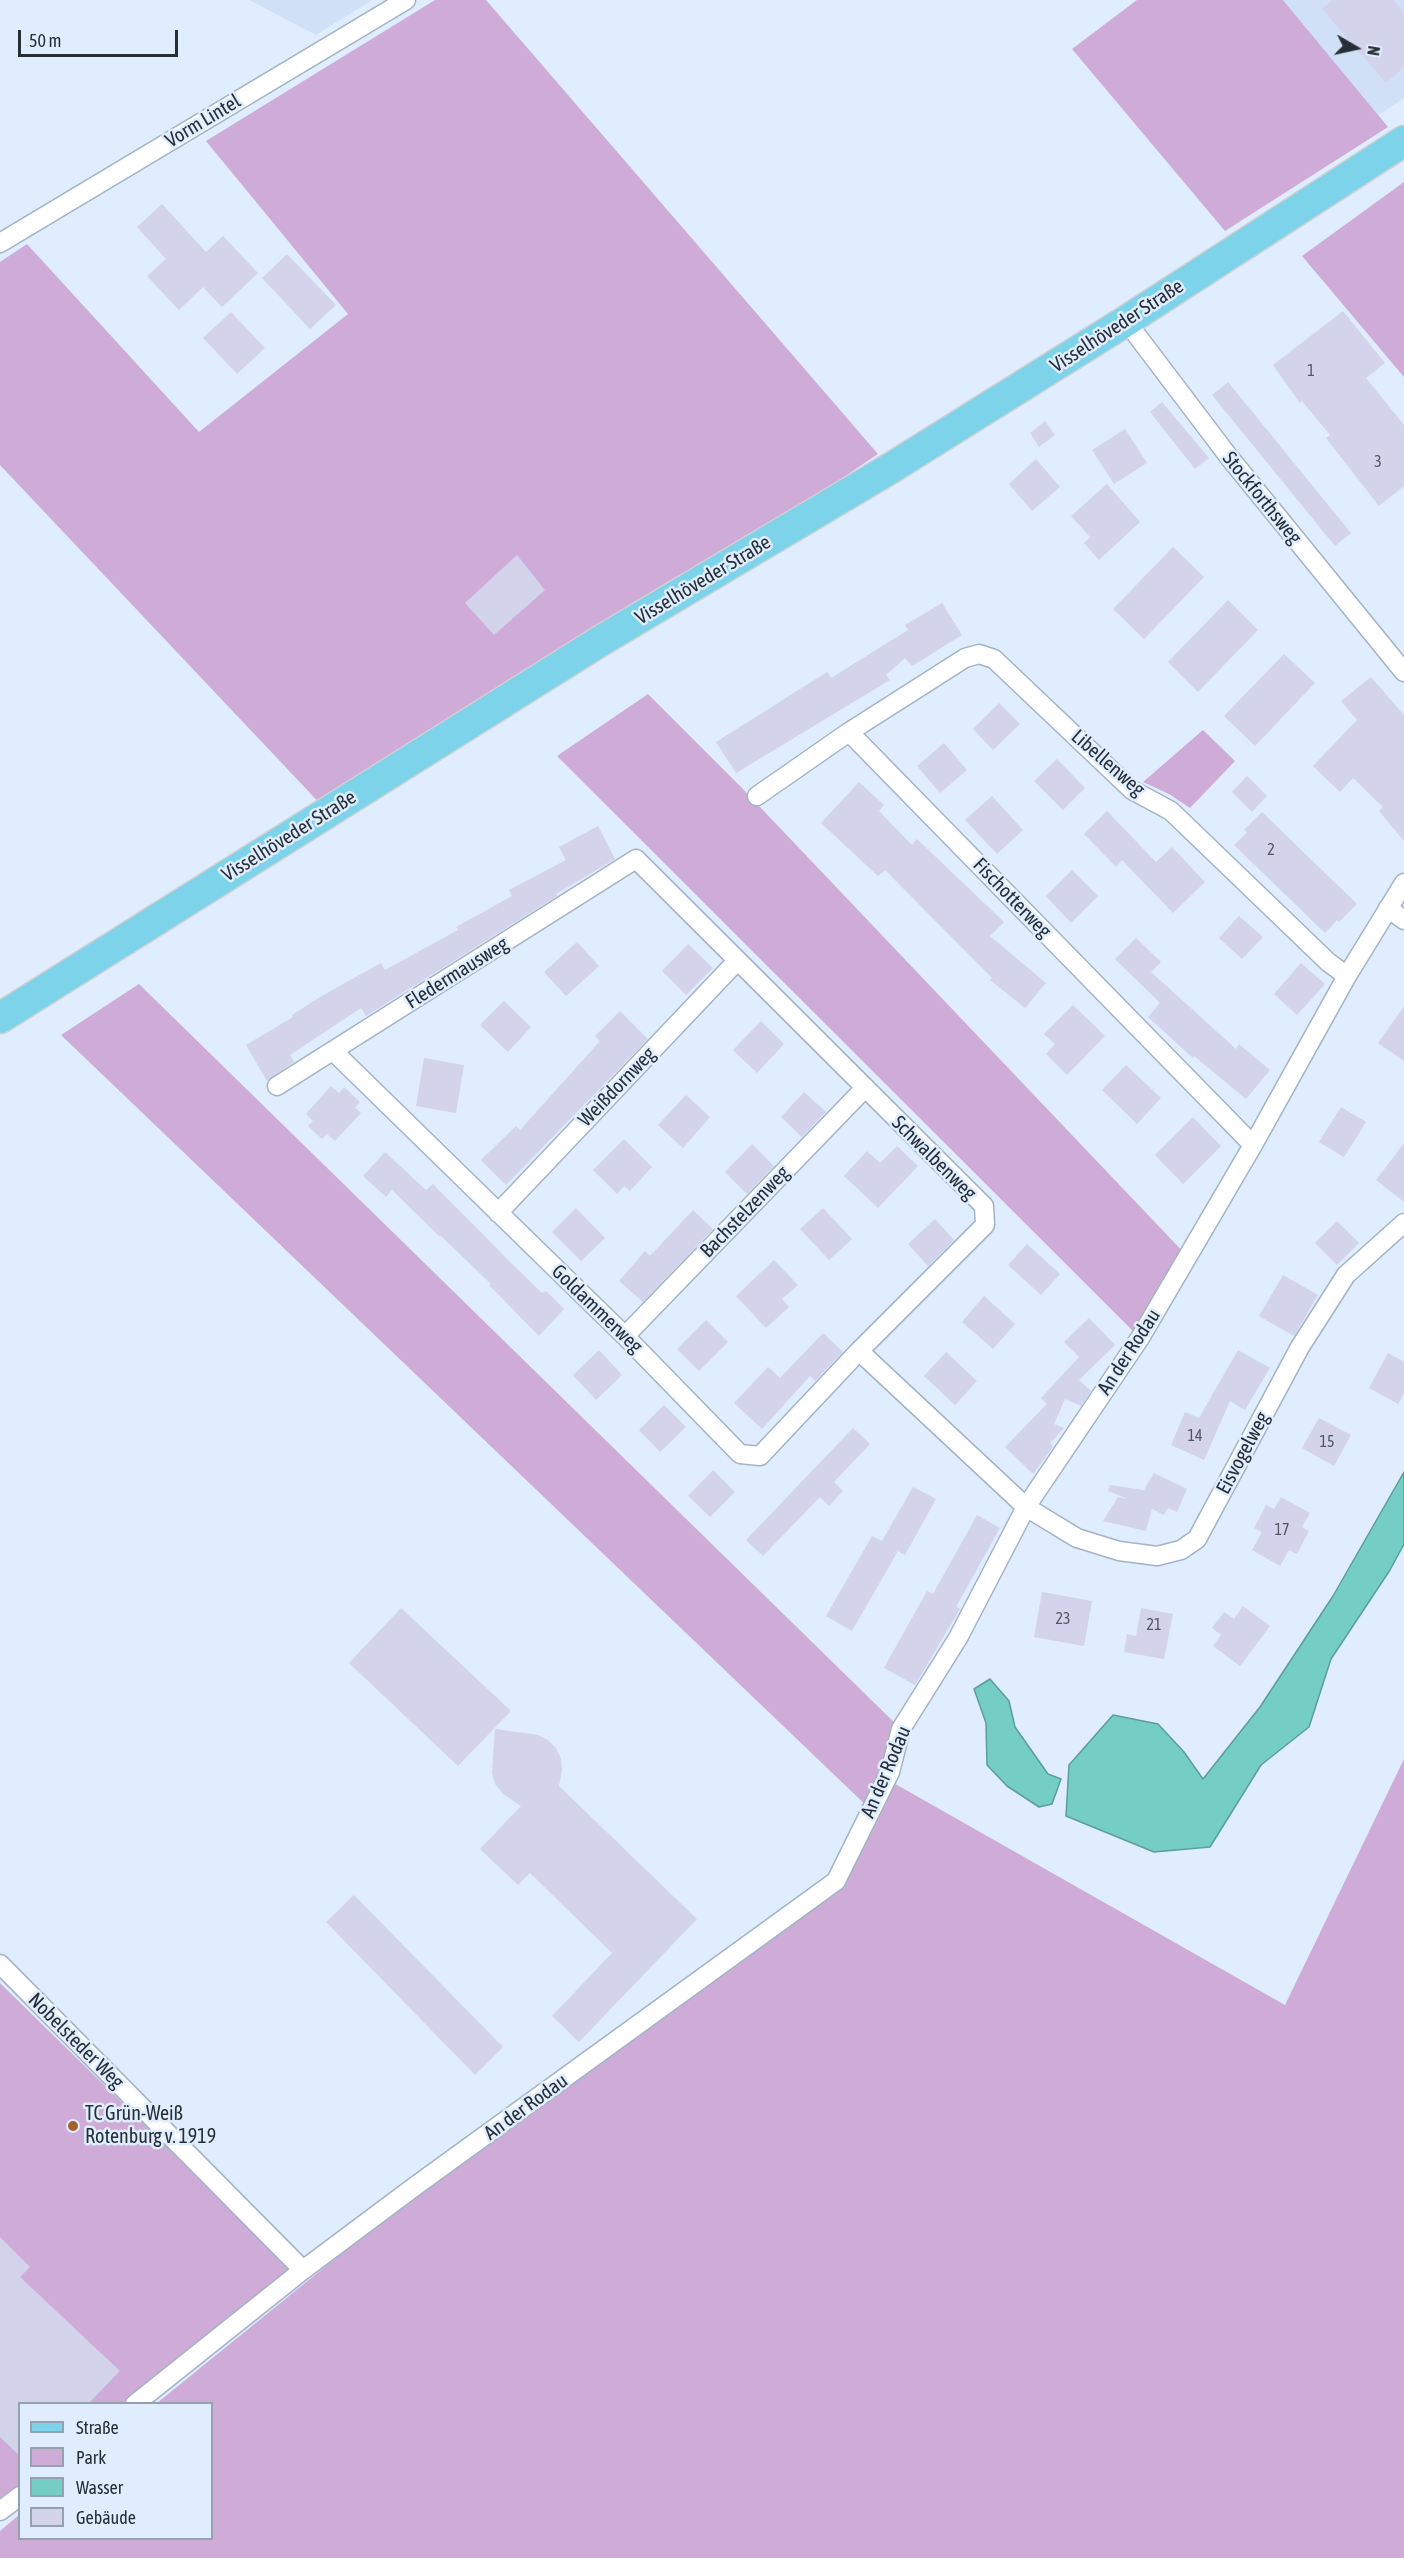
<!DOCTYPE html>
<meta charset="utf-8">
<style>
body{margin:0}
#map{position:relative;width:1404px;height:2558px;overflow:hidden;background:#dfedfe;font-family:"Asap Condensed",sans-serif}
canvas{display:block}
.legend{position:absolute;left:18px;top:2402px;width:195px;height:138px;box-sizing:border-box;background:#dfedfe;border:2px solid #95a1ae;margin:0;padding:8px 10px;list-style:none;font-size:18px;color:#272e36}
.legend li{display:flex;align-items:center;gap:12px;height:30px}
.legend b{width:30px;border:2px solid #95a1ae}
.north{position:absolute;left:1326px;top:18px;width:60px;height:60px;-webkit-text-stroke:4px #dfedfe;paint-order:stroke;rotate:99deg;font-size:16px;font-weight:700;line-height:24px;text-align:center;color:#272e36}
.north::after{content:'';display:block;margin:auto;width:21px;height:27px;background:#272e36;clip-path:polygon(50% 0,100% 100%,50% 72%,0 100%)}
.scale{position:absolute;left:18px;top:30px;width:160px;height:27px;box-sizing:border-box;border:3px solid #272e36;border-top:0;padding-left:8px;font-size:18px;line-height:21px;white-space:nowrap;color:#272e36;-webkit-text-stroke:4px #dfedfe;paint-order:stroke}
</style>
<div id="map">
<canvas width="1404" height="2558"></canvas>
<ul class="legend">
<li><b style="height:8px;background:#7dd3e9"></b>Straße</li>
<li><b style="height:16px;background:#cfacd8"></b>Park</li>
<li><b style="height:16px;background:#74cec5"></b>Wasser</li>
<li><b style="height:16px;background:#d3d3eb"></b>Gebäude</li>
</ul>
<div class="north">N</div>
<div class="scale">50 m</div>
</div>
<script>
const context = document.querySelector('canvas').getContext('2d');
context.lineJoin = 'round';
function fill(path, color) { context.fillStyle = color; context.fill(path, 'evenodd'); }
function strokePath(path, color, width, dash) { context.strokeStyle = color; context.lineWidth = width; context.lineCap = dash ? 'butt' : 'round'; context.setLineDash(dash || []); context.stroke(path); }
function label(font, color, halo, rows, align = 'center') {
  context.font = font + ' "Asap Condensed",sans-serif'; context.lineWidth = 5; context.setLineDash([]); context.textBaseline = 'middle'; context.strokeStyle = halo; context.fillStyle = color; for (const [text, x, y, turn = 0] of rows) {
    context.save(); context.translate(x, y); context.rotate((+turn || 0) * Math.PI / 180); context.textAlign = isNaN(turn) ? turn : align; if (halo) context.strokeText(text, 0, 0); context.fillText(text, 0, 0); context.restore();
  }
}
fill(new Path2D(`
 M249,0H372L316,35Z
 M1283,0H1404V98L1378,115Z`), '#d0e1f7');
fill(new Path2D(`
 M435,0H486L878,454L602,640L328,812L0,465V262L27,244L199,432L348,314L206,141Z
 M1137,0H1283L1388,127L1225,231L1072,49Z
 M1404,182V377L1302,256Z
 M648,694L740,786L1188,1257L1140,1338L557,756Z
 M1203,730L1235,761L1190,808L1169,794L1143,782Z
 M139,984L901,1729L871,1810L61,1035Z
 M1404,1759V2558H0V2531L19,2515L20,2538H212V2404L157,2403L416,2193L838,1882L890,1781L1285,2005Z
 M0,1983L293,2270L128,2403L20,2404L19,2492L0,2508Z`), '#cfacd8');
const water = new Path2D(`
 M1404,1472V1544L1390,1570L1331,1659L1309,1727L1261,1765L1210,1847L1154,1852L1066,1816L1069,1765L1113,1715L1158,1724L1184,1752L1203,1779L1260,1707L1333,1596Z
 M990,1679L1009,1701L1015,1727L1048,1774L1061,1779L1052,1804L1039,1807L1007,1786L987,1765L986,1723L974,1689Z`);
fill(water, '#74cec5');
strokePath(water, '#5d9e9a', 1.5);
fill(new Path2D(`
 M1332,0H1393L1404,12V67L1386,83L1322,9Z
 M162,204L206,252L223,236L258,273L222,307L203,287L179,310L147,276L166,259L137,227Z
 M287,254L336,305L310,329L262,278Z
 M1343,311L1385,363L1366,378L1404,425V486L1379,506L1326,438L1330,435L1302,401L1300,403L1273,365Z
 M231,312L265,348L237,374L203,338Z
 M1228,382L1351,533L1335,546L1212,395Z
 M1162,402L1209,458L1195,469L1150,412Z
 M1045,421L1055,435L1039,447L1030,433Z
 M1125,429L1147,463L1114,484L1092,450Z
 M1036,459L1060,487L1032,511L1009,484Z
 M1107,484L1140,522L1099,560L1084,543L1090,537L1071,516Z
 M1173,547L1204,577L1144,639L1113,609Z
 M517,555L545,590L494,635L465,603Z
 M1228,600L1258,630L1198,692L1168,662Z
 M942,603L962,635L912,666L905,658L886,675L890,680L736,773L716,742L827,672L831,678L908,630L905,625Z
 M1284,654L1315,683L1255,746L1224,716Z
 M1371,677L1404,715V841L1379,811L1383,807L1353,778L1340,792L1313,766L1357,720L1341,701Z
 M999,703L1020,724L993,750L973,729Z
 M944,743L967,770L940,793L917,766Z
 M1057,759L1085,788L1063,810L1034,781Z
 M1247,776L1267,796L1252,812L1232,792Z
 M859,782L884,805L879,811L912,845L917,839L1004,922L990,936L1046,983L1025,1008L990,980L992,978L885,870L878,876L821,823Z
 M992,796L1023,830L997,854L965,820Z
 M1107,811L1156,862L1172,847L1205,882L1173,913L1122,860L1116,867L1084,834Z
 M1262,812L1357,904L1339,922L1337,920L1325,933L1234,845L1247,832L1244,830Z
 M598,826L615,859L556,894L557,896L366,1016L361,1008L290,1055L294,1062L267,1081L246,1045L293,1017L292,1015L320,997L381,963L385,970L458,930L456,927L512,896L509,890L566,860L559,847Z
 M1072,870L1098,896L1071,923L1046,896Z
 M1239,916L1263,937L1242,959L1219,938Z
 M1136,938L1161,962L1151,972L1236,1049L1239,1044L1270,1070L1246,1099L1194,1056L1193,1058L1148,1017L1160,1003L1115,959Z
 M577,942L599,966L566,996L544,972Z
 M688,944L713,968L686,995L662,971Z
 M1301,963L1325,984L1297,1015L1274,994Z
 M504,1001L531,1027L508,1052L480,1025Z
 M1073,1005L1105,1036L1067,1075L1046,1054L1055,1044L1044,1034Z
 M1404,1006V1061L1378,1043Z
 M620,1011L648,1039L506,1185L481,1160L516,1126L520,1130L600,1041L595,1036Z
 M761,1021L784,1044L757,1073L733,1050Z
 M424,1058L464,1065L456,1113L416,1106Z
 M1126,1065L1161,1098L1137,1124L1102,1090Z
 M331,1086L339,1093L344,1087L360,1102L355,1108L361,1113L335,1141L327,1134L322,1139L308,1126L313,1121L306,1114Z
 M804,1092L826,1112L802,1137L781,1117Z
 M686,1095L710,1117L683,1148L658,1125Z
 M1341,1107L1366,1122L1344,1157L1319,1142Z
 M1193,1117L1221,1146L1183,1184L1155,1155Z
 M624,1139L652,1167L630,1191L624,1186L617,1194L593,1170Z
 M1404,1143V1202L1376,1180Z
 M752,1144L774,1166L747,1194L725,1172Z
 M897,1146L918,1166L878,1208L844,1176L867,1151L880,1163Z
 M385,1152L426,1190L433,1184L511,1263L542,1293L546,1291L564,1309L539,1336L489,1285L491,1284L440,1235L439,1236L392,1190L386,1197L363,1176Z
 M576,1208L605,1238L581,1261L552,1232Z
 M823,1208L852,1239L829,1260L800,1229Z
 M693,1210L713,1229L643,1302L619,1281L645,1251L650,1256Z
 M935,1219L954,1240L928,1266L908,1244Z
 M1337,1221L1359,1243L1337,1265L1315,1243Z
 M1027,1244L1060,1274L1041,1295L1008,1265Z
 M774,1260L798,1285L782,1299L789,1307L766,1328L736,1296Z
 M1283,1275L1318,1295L1294,1336L1259,1316Z
 M984,1296L1015,1324L993,1349L962,1322Z
 M1089,1318L1115,1345L1079,1380L1091,1391L1081,1406L1065,1399L1054,1424L1064,1428L1050,1443L1053,1447L1033,1474L1005,1447L1047,1404L1041,1398L1079,1357L1064,1342Z
 M706,1320L728,1342L699,1371L677,1349Z
 M823,1333L843,1352L815,1381L810,1376L762,1429L734,1403L768,1367L780,1378Z
 M599,1350L622,1375L596,1400L573,1375Z
 M1238,1350L1270,1368L1245,1410L1230,1401L1204,1460L1171,1445L1185,1412L1199,1418Z
 M946,1352L977,1381L955,1405L924,1376Z
 M1388,1353L1404,1362V1393L1398,1404L1369,1388Z
 M664,1405L686,1427L660,1452L639,1430Z
 M1319,1418L1351,1435L1334,1466L1302,1448Z
 M853,1428L870,1444L834,1482L843,1491L829,1506L820,1497L763,1556L746,1540Z
 M713,1470L735,1492L710,1517L688,1496Z
 M1154,1473L1187,1489L1177,1512L1168,1508L1164,1515L1152,1509L1146,1531L1103,1521L1118,1497L1128,1499L1108,1491L1110,1485L1144,1490Z
 M913,1487L936,1499L905,1555L898,1551L852,1631L826,1616L872,1536L882,1541Z
 M1281,1497L1310,1513L1302,1527L1309,1531L1297,1554L1289,1550L1280,1566L1252,1550L1262,1532L1254,1528L1266,1505L1274,1509Z
 M977,1515L1000,1528L956,1607L960,1609L915,1685L884,1668L927,1591L933,1594Z
 M1042,1592L1092,1601L1084,1646L1034,1637Z
 M1243,1606L1270,1626L1240,1666L1213,1646L1221,1635L1212,1628L1224,1612L1234,1619Z
 M401,1608L511,1711L458,1766L349,1663Z
 M1141,1608L1173,1614L1164,1659L1124,1652L1127,1634L1136,1636Z
 M495,1729L538,1735L548,1740L556,1748L561,1758L562,1770L559,1786L697,1919L579,2042L552,2016L612,1953L530,1873L518,1885L480,1849L521,1806L503,1794L495,1784L492,1773Z
 M354,1895L503,2047L475,2075L326,1922Z
 M0,2237L30,2267L20,2277L120,2371L89,2403H20V2456L0,2437Z`), '#d3d3eb');
const minor = new Path2D(`
 M0,243L406,0
 M1126,321L1229,457L1404,672
 M849,732L965,658L979,654L994,659L1132,790L1171,811L1328,962L1347,976
 M757,796L849,732L1253,1145
 M1388,908L1404,920
 M333,1051L625,1336L740,1454L760,1456L859,1351
 M277,1086L636,859L984,1206L985,1225L859,1351L1026,1507L1077,1538L1119,1551L1157,1556L1181,1550L1197,1539L1300,1347L1346,1275L1404,1223
 M498,1213L737,961
 M625,1336L864,1089
 M0,1964L303,2270
 M135,2404L303,2270L414,2187L836,1881L890,1772L901,1729L958,1638L1026,1507L1140,1338L1253,1145L1347,976L1404,883
 M0,2511L20,2496`);
const primary = new Path2D(`
 M0,1018L602,640L891,468L1126,321L1404,141`);
strokePath(minor, '#a3b3c7', 21);
strokePath(primary, '#cfd1d3', 33);
strokePath(minor, '#fff', 18);
strokePath(primary, '#7dd3e9', 30);
for (const [x, y, r, color] of [
 [73,2126,6,"#a1612a"]
]) { const dot = new Path2D(); dot.arc(x, y, r, 0, 2 * Math.PI); context.fillStyle = color; context.fill(dot); strokePath(dot, '#dfedfe', 2); }
label('16px', '#525763', null, [
 ["1",1311,371],
 ["3",1378,462],
 ["2",1271,850],
 ["14",1195,1436],
 ["15",1327,1442],
 ["17",1282,1530],
 ["23",1063,1619],
 ["21",1154,1625]
]);
label('20px', '#272e36', '#dfedfe', [
 ["Vorm Lintel",203,121,-31],
 ["Visselhöveder Straße",1117,326,-33],
 ["Stockforthsweg",1262,498,51],
 ["Visselhöveder Straße",703,580,-31],
 ["Libellenweg",1108,763,41],
 ["Visselhöveder Straße",289,836,-32],
 ["Fischotterweg",1012,898,46],
 ["Fledermausweg",457,973,-32],
 ["Weißdornweg",617,1087,-46],
 ["Schwalbenweg",934,1158,45],
 ["Bachstelzenweg",745,1212,-46],
 ["Goldammerweg",597,1309,44],
 ["An der Rodau",1129,1352,-57],
 ["Eisvogelweg",1243,1453,-62],
 ["An der Rodau",886,1772,-67],
 ["Nobelsteder Weg",76,2041,45],
 ["An der Rodau",526,2107,-36]
]);
label('20px', '#272e36', '#dfedfe', [
 ["TC Grün-Weiß",85,2114],
 ["Rotenburg v. 1919",85,2137]
], 'left');
</script>
